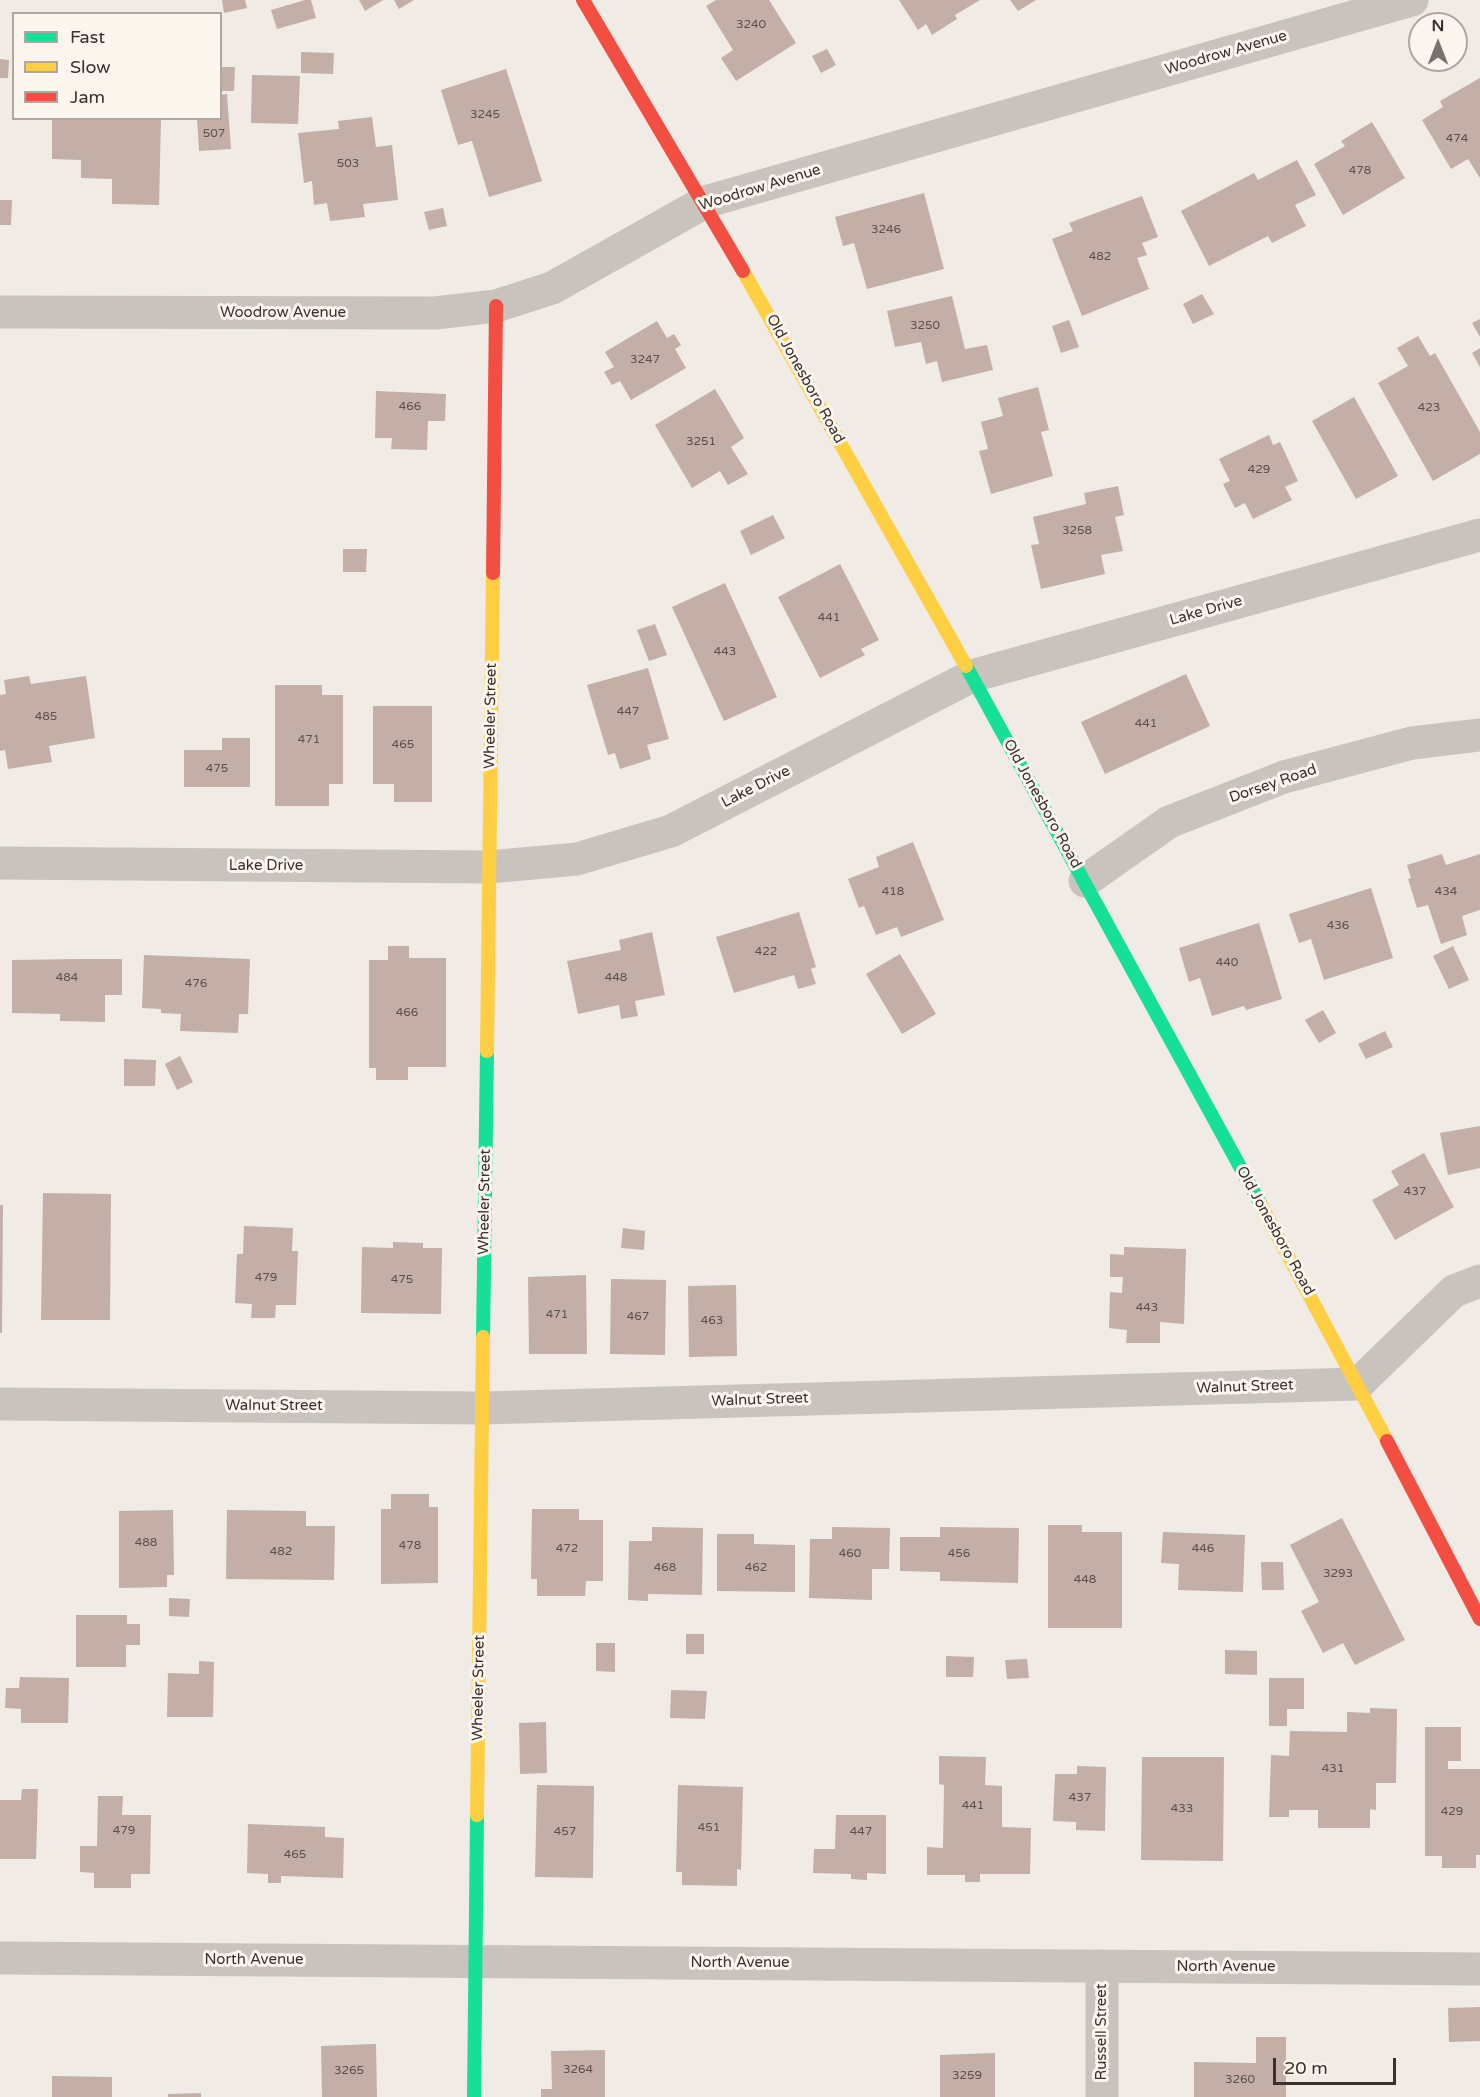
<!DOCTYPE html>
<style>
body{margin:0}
#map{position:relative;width:1480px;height:2097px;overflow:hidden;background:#f0ebe5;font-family:"Varela Round",sans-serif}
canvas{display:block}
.legend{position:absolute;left:12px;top:12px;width:210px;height:108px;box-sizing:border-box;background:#fbf5ee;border:2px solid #aea6a0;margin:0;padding:8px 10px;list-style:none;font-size:18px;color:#3b302b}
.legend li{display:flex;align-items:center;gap:12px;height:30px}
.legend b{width:30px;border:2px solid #aea6a0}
.north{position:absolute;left:1408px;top:12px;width:60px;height:60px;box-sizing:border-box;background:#fbf5ee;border:2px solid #aea6a0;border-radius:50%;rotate:0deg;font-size:16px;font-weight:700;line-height:24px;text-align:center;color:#3b302b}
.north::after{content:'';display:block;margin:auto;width:21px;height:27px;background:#7a716c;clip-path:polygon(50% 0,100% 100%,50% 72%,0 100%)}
.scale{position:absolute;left:1273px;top:2058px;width:123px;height:27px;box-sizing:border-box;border:3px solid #3b302b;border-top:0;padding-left:8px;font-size:18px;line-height:21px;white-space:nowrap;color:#3b302b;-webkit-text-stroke:4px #fbf5ee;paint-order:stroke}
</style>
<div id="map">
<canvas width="1480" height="2097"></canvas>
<ul class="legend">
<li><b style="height:8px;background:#16e098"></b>Fast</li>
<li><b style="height:8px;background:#ffcf43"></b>Slow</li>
<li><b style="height:8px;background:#f24e42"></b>Jam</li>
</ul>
<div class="north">N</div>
<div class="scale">20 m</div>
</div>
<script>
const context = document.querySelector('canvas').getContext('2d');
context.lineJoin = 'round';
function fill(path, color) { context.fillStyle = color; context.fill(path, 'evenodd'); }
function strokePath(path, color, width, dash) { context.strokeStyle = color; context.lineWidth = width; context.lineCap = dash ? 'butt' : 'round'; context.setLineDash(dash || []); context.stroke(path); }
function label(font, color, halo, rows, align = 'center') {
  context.font = font + ' "Varela Round",sans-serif'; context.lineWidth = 6; context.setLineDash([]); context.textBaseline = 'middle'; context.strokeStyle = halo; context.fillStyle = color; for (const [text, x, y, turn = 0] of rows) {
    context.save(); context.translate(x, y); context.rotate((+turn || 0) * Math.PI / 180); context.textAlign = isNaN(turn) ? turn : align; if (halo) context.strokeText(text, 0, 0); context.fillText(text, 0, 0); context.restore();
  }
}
fill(new Path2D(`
 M222,0H245L247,8L224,13Z
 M305,0H311L316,18L277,29L271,10Z
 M359,0H383L365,11Z
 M394,0H414L399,9Z
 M716,0H769L796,43L736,81L721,58L733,50L706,6Z
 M899,0H980L955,15L957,19L932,35L926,24L918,30Z
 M1010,0H1036L1018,11Z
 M827,49L836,65L821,73L812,56Z
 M301,52L334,53L333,74L301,73Z
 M0,59L9,60L8,78H0Z
 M220,67H235L234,91H220Z
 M506,69L542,181L489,197L472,141L458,145L441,90Z
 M252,75L300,76L298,124L251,123Z
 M1480,78V178L1468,159L1451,169L1422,120L1443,107L1440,101Z
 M227,94L231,149L199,151L197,118H220V95Z
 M372,117L376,147L392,145L398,200L363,204L365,217L330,221L327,203L314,205L312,181L304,183L298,133L339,129L338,121Z
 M52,118H161L159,205L112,204V179L81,178V160L52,159Z
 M1372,122L1405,178L1343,215L1314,164L1345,146L1341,141Z
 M1297,160L1316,195L1295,205L1306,226L1272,243L1268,236L1209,266L1181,211L1254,173L1258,180Z
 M924,193L944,269L867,289L854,243L843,246L835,217Z
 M1142,196L1158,237L1142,243L1147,255L1137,258L1149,289L1082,316L1052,239L1073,231L1069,223Z
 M0,200H12L11,225H0Z
 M443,208L447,226L429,230L424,212Z
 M1202,294L1214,314L1193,324L1183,304Z
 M952,296L965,349L987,345L993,370L942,382L937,361L926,364L921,342L895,347L887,311Z
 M1480,319V337L1472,323Z
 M1069,320L1079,347L1061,353L1052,326Z
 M657,321L667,338L674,334L681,345L675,349L686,368L631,400L620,381L612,385L604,372L614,367L605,352Z
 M1418,336L1430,356L1435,353L1480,432V454L1433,481L1378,383L1408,366L1397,348Z
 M1480,348V367L1472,353Z
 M1038,387L1049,430L1041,432L1053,476L991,494L979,451L988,449L981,422L1003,416L998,398Z
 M715,389L744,438L731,447L748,474L728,485L720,471L692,488L655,425Z
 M376,391L446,394L445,421H428L427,450L391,449L392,438H375Z
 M1354,397L1398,476L1356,499L1312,421Z
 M1269,435L1273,445L1280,442L1298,481L1285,487L1292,500L1253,519L1245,503L1235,508L1223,484L1230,481L1219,459Z
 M1118,486L1124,515L1115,517L1123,551L1101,555L1105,574L1041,589L1031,545L1039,544L1033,517L1086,504L1084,493Z
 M773,515L785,538L751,555L740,531Z
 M343,549H367L366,572H343Z
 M840,564L879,640L861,649L865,655L820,678L778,597Z
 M725,583L777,697L724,721L672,607Z
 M655,624L667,655L649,661L637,630Z
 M648,668L669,739L647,745L651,759L620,769L615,753L608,755L587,685Z
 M1186,674L1210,726L1105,774L1081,722Z
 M29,676L31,684L86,676L95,738L49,746L52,762L8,769L5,750L0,751V695L6,694L4,680Z
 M275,685H322V695H343V784H329V806H275Z
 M373,706H432V802H394V784H373Z
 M222,738H250V787H184V750H222Z
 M913,842L944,920L901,937L897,927L876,935L864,906L859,908L848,879L879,867L876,857Z
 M1442,854L1446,865L1480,854V910L1462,916L1467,935L1441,944L1428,905L1417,908L1408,879L1411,878L1407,865Z
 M1371,888L1393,958L1324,980L1311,939L1299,943L1289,914Z
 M799,912L816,967L811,969L816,984L798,989L794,975L734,993L716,937Z
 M1259,923L1282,999L1246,1010L1244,1006L1212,1016L1200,978L1189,982L1179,948Z
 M652,932L665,995L635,1001L638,1016L621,1019L619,1005L578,1014L567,961L621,950L619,940Z
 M388,946H409V958H446V1067H408V1080H376V1068H369V960H388Z
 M1453,946L1469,980L1449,989L1433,956Z
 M900,954L936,1014L902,1034L866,974Z
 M144,955L250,959L248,1014H239L238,1033L180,1031L181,1014L161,1013V1009L142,1008Z
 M79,959H122V995H105V1022L60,1021V1014L12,1013V960Z
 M1323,1010L1336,1033L1319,1043L1305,1020Z
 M1385,1031L1393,1047L1366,1059L1358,1044Z
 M180,1056L193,1082L177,1090L165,1064Z
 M124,1059L156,1060L155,1086H124Z
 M1480,1126V1168L1448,1175L1440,1133Z
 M1424,1153L1454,1207L1395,1240L1372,1200L1399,1185L1391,1171Z
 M43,1193L111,1194L110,1320H41Z
 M0,1205H3L2,1333H0Z
 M244,1226L293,1228L292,1251H298L296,1305H276L275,1318H251L252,1304L235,1303L237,1254H243Z
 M623,1228L645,1231L644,1250L621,1248Z
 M393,1242L423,1243V1248H442L441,1314L361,1313L362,1247L393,1248Z
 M1124,1247L1186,1249L1184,1324L1160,1322V1343H1126L1127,1330L1109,1328L1110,1292L1122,1293L1123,1277H1110V1254L1124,1255Z
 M586,1275L587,1354H529L528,1277Z
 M611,1279L666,1280L665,1355L610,1354Z
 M736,1285L737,1356L689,1357L688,1286Z
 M391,1494H429V1507H438V1583L381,1584V1509H391Z
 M532,1509H579V1520H603V1581H586L585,1596H537V1579H531Z
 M173,1510L174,1575H167V1587L119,1588V1511Z
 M227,1510L306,1511V1526H335L334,1580L226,1579Z
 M1342,1518L1405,1640L1355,1665L1343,1643L1323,1653L1301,1611L1319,1602L1290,1545Z
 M1048,1525H1082V1532H1122V1628H1048Z
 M652,1527L703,1528L702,1595L648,1594V1601L628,1600L629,1541H652Z
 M832,1527L890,1528L889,1569H872V1600L809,1598L810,1539H832Z
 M940,1527L1019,1528L1018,1583L940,1581V1572L900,1571V1537H940Z
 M1163,1532L1245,1535L1243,1592L1178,1590L1179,1564L1161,1563Z
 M717,1534H754V1544L795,1545V1592L717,1591Z
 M1261,1562H1283L1284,1590H1262Z
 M169,1598L190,1599L189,1617L169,1616Z
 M76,1615H127V1624H140V1645H126V1667H76Z
 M686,1634H704V1654H686Z
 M596,1643H615V1672L596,1671Z
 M1225,1650L1257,1651V1675L1225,1674Z
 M946,1656L974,1657L973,1677H946Z
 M1027,1659L1029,1678L1007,1679L1005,1660Z
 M199,1661L214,1662L213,1717H167L168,1673L199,1674Z
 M20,1677L69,1678L68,1723H21V1709L5,1708L6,1688H19Z
 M1269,1678H1304V1709H1287V1726H1269Z
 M671,1690L707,1691L705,1719L670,1718Z
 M1370,1708L1397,1709L1396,1783H1376V1810L1370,1809V1828H1318V1810H1289V1817H1269L1271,1755L1289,1756L1290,1731L1347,1732V1712L1370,1713Z
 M546,1722L547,1773L520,1774L519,1723Z
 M1425,1727H1461V1761H1448V1769H1480V1855H1476V1868H1442V1856H1425Z
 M939,1756L986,1757L985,1785L1002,1786V1827L1031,1828L1030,1874H980V1882H965V1875H927V1847L943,1848L944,1785L939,1784Z
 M1142,1757H1224L1223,1861L1141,1860Z
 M1077,1766L1106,1767L1105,1831L1076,1830V1822L1053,1821L1055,1774H1077Z
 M537,1785L594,1786L593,1878L535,1877Z
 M678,1785L743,1787L741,1870L737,1869V1886L682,1885V1872H676Z
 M22,1789H38L36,1859H0V1800H21Z
 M98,1796H123L122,1815H151L150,1874H131V1888H94V1873L80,1872V1846H97Z
 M836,1815H886V1874L867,1873V1880L851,1879V1874L813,1873L814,1849H835Z
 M248,1824L325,1827V1837L344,1838L343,1878L281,1876V1883H268V1874L247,1873Z
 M1480,2007V2041L1449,2042L1448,2008Z
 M1256,2037H1286V2097H1194V2062L1256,2063Z
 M376,2044L377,2097H322L321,2046Z
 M605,2050V2097H541V2089H552L551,2051Z
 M995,2053V2097H940V2055Z
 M52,2076L112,2077V2097H52Z
 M201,2093V2097H168V2094Z`), '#c3afa7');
strokePath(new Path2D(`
 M0,312L435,313L496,306L552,288L705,202L1412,0
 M0,863L489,867L577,859L671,831L972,676L1480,535
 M1085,881L1169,822L1284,777L1412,743L1480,735
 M0,1404L483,1408L1358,1384L1454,1291L1480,1281
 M0,1958L1480,1969
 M1102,2097V1966`), '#c9c3be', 33);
strokePath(new Path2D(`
 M966,666L1261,1205
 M483,1337L487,1051
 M474,2097L477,1815`), '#16e098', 14);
strokePath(new Path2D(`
 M743,271L966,666
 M487,1051L493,573
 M1261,1205L1387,1441
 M477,1815L483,1337`), '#ffcf43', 14);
strokePath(new Path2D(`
 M583,0L743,271
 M493,573L496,306
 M1387,1441L1480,1619`), '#f24e42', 14);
label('12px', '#5d504a', null, [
 ["3240",751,25],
 ["3245",485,115],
 ["507",214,134],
 ["474",1457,139],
 ["503",348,164],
 ["478",1360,171],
 ["3246",886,230],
 ["482",1100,257],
 ["3250",925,326],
 ["3247",645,360],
 ["466",410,407],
 ["423",1429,408],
 ["3251",701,442],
 ["429",1259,470],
 ["3258",1077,531],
 ["441",829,618],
 ["443",725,652],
 ["447",628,712],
 ["485",46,717],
 ["441",1146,724],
 ["471",309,740],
 ["465",403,745],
 ["475",217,769],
 ["418",893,892],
 ["434",1446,892],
 ["436",1338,926],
 ["422",766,952],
 ["440",1227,963],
 ["484",67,978],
 ["448",616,978],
 ["476",196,984],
 ["466",407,1013],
 ["437",1415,1192],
 ["479",266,1278],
 ["475",402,1280],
 ["443",1147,1308],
 ["471",557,1315],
 ["467",638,1317],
 ["463",712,1321],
 ["488",146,1543],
 ["478",410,1546],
 ["472",567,1549],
 ["446",1203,1549],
 ["482",281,1552],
 ["460",850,1554],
 ["456",959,1554],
 ["468",665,1568],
 ["462",756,1568],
 ["3293",1338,1574],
 ["448",1085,1580],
 ["431",1333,1769],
 ["437",1080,1798],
 ["441",973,1806],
 ["433",1182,1809],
 ["429",1452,1812],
 ["451",709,1828],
 ["479",124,1831],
 ["457",565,1832],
 ["447",861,1832],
 ["465",295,1855],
 ["3264",578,2070],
 ["3265",349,2071],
 ["3259",967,2076],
 ["3260",1240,2080]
]);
label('15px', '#3b302b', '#fbf5ee', [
 ["Woodrow Avenue",1226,53,-16],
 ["Woodrow Avenue",760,188,-17],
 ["Woodrow Avenue",283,313],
 ["Old Jonesboro Road",805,379,61],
 ["Lake Drive",1206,611,-16],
 ["Wheeler Street",491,716,-89],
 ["Dorsey Road",1273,784,-19],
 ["Lake Drive",756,787,-27],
 ["Old Jonesboro Road",1042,804,61],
 ["Lake Drive",266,866],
 ["Wheeler Street",485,1202,-89],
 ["Old Jonesboro Road",1275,1231,61],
 ["Walnut Street",1245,1387,-2],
 ["Walnut Street",760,1400,-2],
 ["Walnut Street",274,1406],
 ["Wheeler Street",479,1688,-89],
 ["North Avenue",254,1960],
 ["North Avenue",740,1963],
 ["North Avenue",1226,1967],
 ["Russell Street",1102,2032,-90]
]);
</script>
